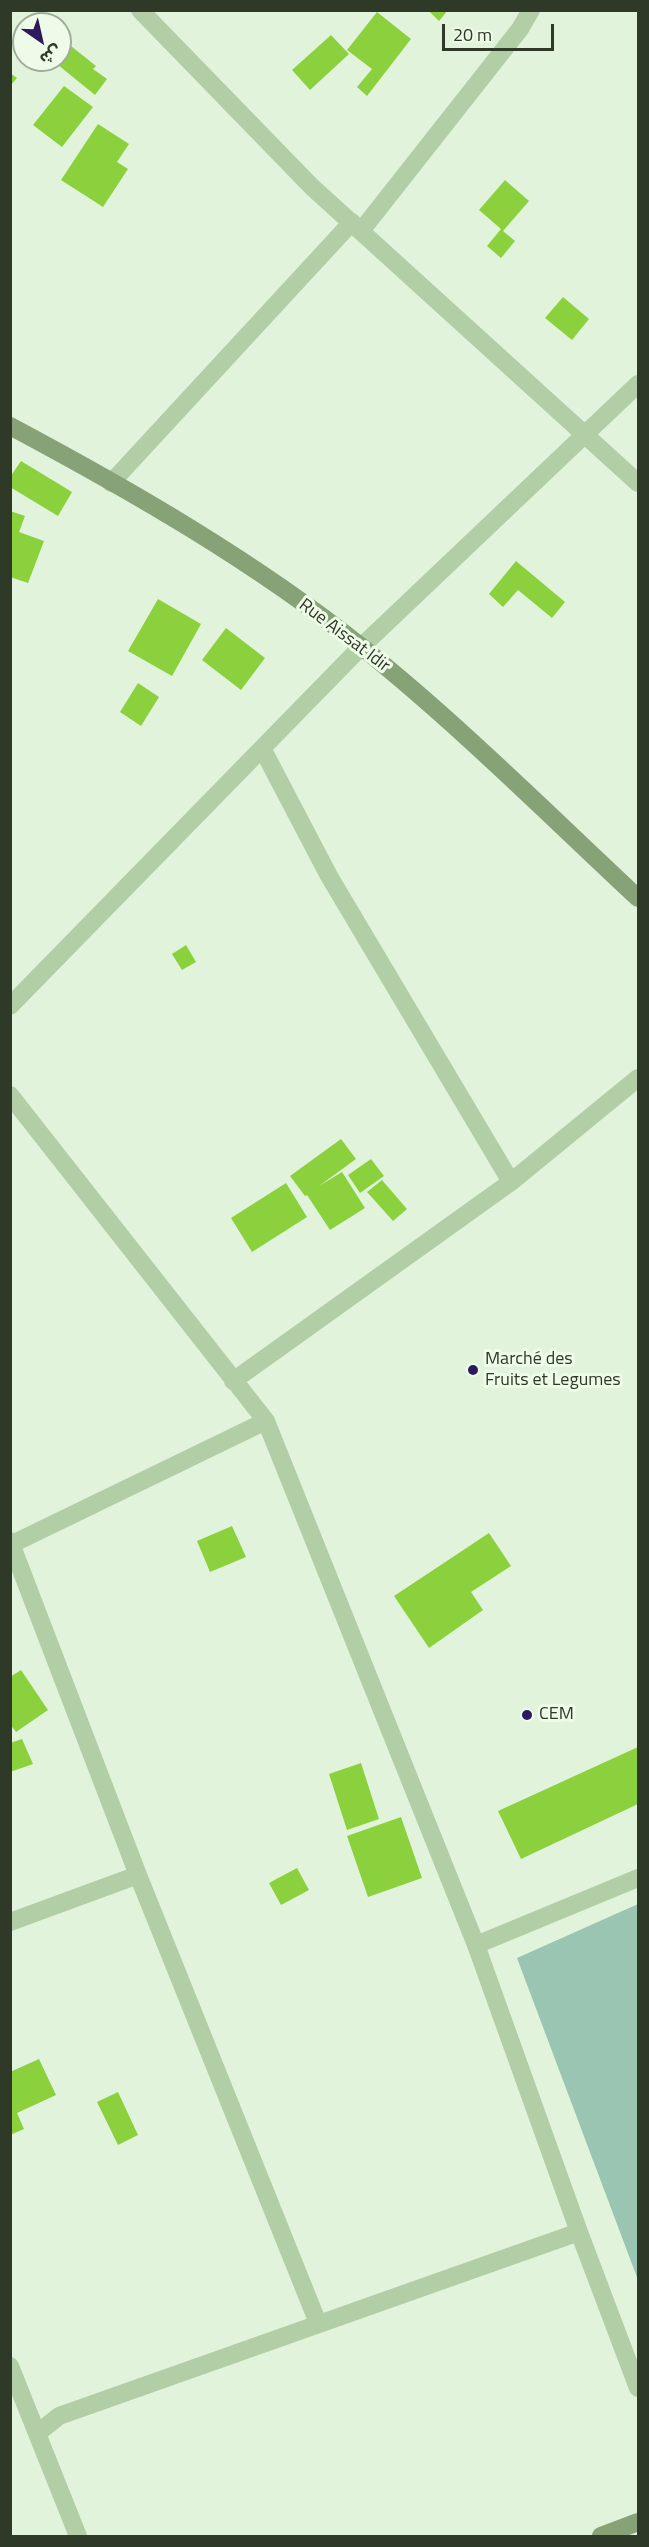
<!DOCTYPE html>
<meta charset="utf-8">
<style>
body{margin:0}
#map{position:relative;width:649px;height:2547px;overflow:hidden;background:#e1f4db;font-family:"Titillium Web","Noto Sans Arabic",sans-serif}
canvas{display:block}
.frame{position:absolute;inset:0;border:12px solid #2f3927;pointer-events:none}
.north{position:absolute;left:12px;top:12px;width:60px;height:60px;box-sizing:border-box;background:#edfbe8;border:2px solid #a1ad9b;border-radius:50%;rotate:146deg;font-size:16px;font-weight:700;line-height:24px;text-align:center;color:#2f3927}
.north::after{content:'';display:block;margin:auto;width:21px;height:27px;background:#2e195f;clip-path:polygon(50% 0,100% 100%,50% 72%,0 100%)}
.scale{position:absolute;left:442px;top:24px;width:112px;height:27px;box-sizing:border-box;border:3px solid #2f3927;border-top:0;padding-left:8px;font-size:18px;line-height:21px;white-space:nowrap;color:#2f3927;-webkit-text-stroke:4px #edfbe8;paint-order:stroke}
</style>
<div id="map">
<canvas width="649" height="2547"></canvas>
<div class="frame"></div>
<div class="north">ش</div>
<div class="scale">20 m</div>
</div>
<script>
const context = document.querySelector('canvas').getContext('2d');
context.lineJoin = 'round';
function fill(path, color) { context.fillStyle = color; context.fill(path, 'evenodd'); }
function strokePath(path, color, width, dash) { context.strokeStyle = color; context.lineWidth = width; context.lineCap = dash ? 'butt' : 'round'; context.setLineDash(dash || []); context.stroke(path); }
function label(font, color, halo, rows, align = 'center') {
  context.font = font + ' "Titillium Web",sans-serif'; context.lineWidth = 6; context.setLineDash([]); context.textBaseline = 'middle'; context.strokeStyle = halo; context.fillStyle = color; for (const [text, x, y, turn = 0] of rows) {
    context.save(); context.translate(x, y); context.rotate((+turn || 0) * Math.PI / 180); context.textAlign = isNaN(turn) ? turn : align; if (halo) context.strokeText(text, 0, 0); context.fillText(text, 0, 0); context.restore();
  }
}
fill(new Path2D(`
 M638,1904V2280L517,1958Z`), '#9ac5b2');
fill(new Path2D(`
 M428,10H448L439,21Z
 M377,12L411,39L367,96L357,87L372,69L347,50Z
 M331,35L349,54L310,90L292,70Z
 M66,42L96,66L93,69L107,79L95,95L52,60H60V50Z
 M10,73L17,78L10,86Z
 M64,86L93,107L62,147L33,125Z
 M98,124L129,144L117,162L128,169L103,207L61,180Z
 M505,180L529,201L503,231L515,241L501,258L487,246L501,229L479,210Z
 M563,297L589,319L572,340L545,318Z
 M21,461L72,492L58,516L10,487V477Z
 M10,511L25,516L19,532L44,541L28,583L10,577Z
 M516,561L565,602L552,618L518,590L503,607L489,594Z
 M158,599L201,624L172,676L128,651Z
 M226,628L265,658L241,690L202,660Z
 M138,683L159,697L141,726L120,712Z
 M186,945L196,962L182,970L172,954Z
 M341,1139L356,1159L319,1186L342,1172L365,1208L330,1230L307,1195L305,1196L290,1176Z
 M371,1159L384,1176L360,1193L348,1175Z
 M382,1180L407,1209L393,1221L367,1192Z
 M286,1183L307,1217L252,1252L231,1218Z
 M232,1526L246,1557L210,1572L197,1541Z
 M489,1533L511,1566L471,1592L483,1610L429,1648L394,1596Z
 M21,1670L48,1710L16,1732L10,1724V1677Z
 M22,1739L33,1764L10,1772V1743Z
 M638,1747V1804L521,1859L498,1811Z
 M361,1763L379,1819L347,1830L329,1774Z
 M401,1817L422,1878L368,1897L347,1836Z
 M297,1868L309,1890L281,1905L269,1883Z
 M39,2059L56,2095L17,2113L24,2129L10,2135V2072Z
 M118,2092L138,2135L118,2145L97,2102Z`), '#8ad13d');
strokePath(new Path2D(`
 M140,10L312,187L638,483
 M361,231L520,29L531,10
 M111,483L352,222
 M263,750L329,876L511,1182
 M10,1006L361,647L638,384
 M10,1095L266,1421L476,1945L579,2232L638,2388
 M233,1381L511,1182L638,1078
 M10,1541L138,1875L318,2323
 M10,1545L266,1421
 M10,1922L138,1875
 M476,1945L638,1878
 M10,2366L78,2536
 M38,2433L59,2416L579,2232`), '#b2cea6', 18);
strokePath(new Path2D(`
 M10,426C132,491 255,562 363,648C459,725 548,814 638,898
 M601,2536L638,2522`), '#88a277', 18);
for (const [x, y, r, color] of [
 [473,1370,6,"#2e195f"],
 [527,1715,6,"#2e195f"]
]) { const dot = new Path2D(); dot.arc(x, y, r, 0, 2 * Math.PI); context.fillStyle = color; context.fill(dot); strokePath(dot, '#edfbe8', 2); }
label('18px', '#2f3927', '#edfbe8', [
 ["Rue Aissat Idir",344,636,37]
]);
label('18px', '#2f3927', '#edfbe8', [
 ["Marché des",485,1360],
 ["Fruits et Legumes",485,1381],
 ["CEM",539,1715]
], 'left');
</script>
